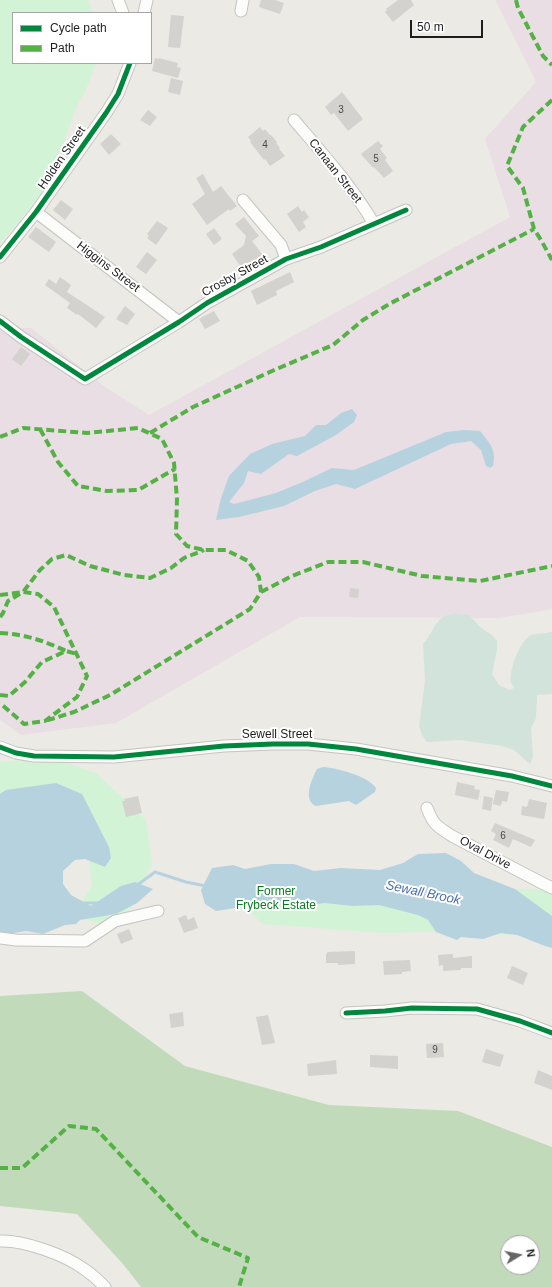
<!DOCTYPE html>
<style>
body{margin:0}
#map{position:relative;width:552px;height:1287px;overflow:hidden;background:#ebeae5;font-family:Arial,sans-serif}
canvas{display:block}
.legend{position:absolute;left:12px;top:12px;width:140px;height:52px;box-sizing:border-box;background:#fff;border:1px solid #a5a5a5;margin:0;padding:5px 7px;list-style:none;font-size:12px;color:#1d1d1d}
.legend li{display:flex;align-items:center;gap:8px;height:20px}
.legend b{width:20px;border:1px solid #a5a5a5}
.north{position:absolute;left:500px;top:1235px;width:40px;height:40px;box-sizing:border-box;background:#fff;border:1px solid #a5a5a5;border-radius:50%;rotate:80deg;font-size:11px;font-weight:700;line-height:16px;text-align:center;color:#1d1d1d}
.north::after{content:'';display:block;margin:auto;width:14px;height:18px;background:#656563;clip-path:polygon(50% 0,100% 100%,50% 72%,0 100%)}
.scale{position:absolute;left:410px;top:20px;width:73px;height:18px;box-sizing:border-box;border:2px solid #1d1d1d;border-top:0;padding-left:5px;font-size:12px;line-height:14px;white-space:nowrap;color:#1d1d1d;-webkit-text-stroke:3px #fff;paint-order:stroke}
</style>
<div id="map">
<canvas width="552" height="1287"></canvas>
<ul class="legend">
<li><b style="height:5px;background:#00873e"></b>Cycle path</li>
<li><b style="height:5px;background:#55b145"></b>Path</li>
</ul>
<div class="north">N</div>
<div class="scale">50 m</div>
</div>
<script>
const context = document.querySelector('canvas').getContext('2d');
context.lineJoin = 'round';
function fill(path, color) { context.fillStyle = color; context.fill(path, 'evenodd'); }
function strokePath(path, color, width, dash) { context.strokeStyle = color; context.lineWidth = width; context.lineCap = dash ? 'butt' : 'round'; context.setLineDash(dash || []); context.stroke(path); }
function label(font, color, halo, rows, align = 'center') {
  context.font = font + ' Arial,sans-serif'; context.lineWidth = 4; context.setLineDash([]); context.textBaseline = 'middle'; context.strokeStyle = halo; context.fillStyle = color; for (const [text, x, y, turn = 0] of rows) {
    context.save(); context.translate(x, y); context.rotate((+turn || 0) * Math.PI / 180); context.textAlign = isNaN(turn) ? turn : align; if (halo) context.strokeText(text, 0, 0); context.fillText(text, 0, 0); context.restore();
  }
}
fill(new Path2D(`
 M495,0H552V609L499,618L300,617L116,723L21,735L0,720V328H31L104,386L149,415L510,217L485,139L536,82Z`), '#e9dee3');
fill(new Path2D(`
 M82,991L185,1066L329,1105L458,1111L552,1147V1287H141L123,1264L77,1214L0,1206V996ZM508,1243H532V1267H508Z`), '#c1dbba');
fill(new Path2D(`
 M455,613L469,615L480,627L493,636L497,641V650L492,674L499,685L510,690L514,688C513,686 512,685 511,683C508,672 520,640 531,635C537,633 545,634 552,632V694L537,695L536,718L531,728L533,757L530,764L514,750L502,746L460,740L427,742L422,735L419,726L425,681L423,644C431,636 434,623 443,617C446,615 451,614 455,613Z`), '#d2e3db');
fill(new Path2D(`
 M0,0H88L93,13H13V63H96L85,92L77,106L61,149L46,176L43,190L19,222L0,243Z
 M52,757L97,774L146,820L152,864L131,908L104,926L74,914L92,885L89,857L0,808V762Z
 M237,871L441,889H552V931L506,935L454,931L385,933L263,924L242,905Z`), '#d2f3d6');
fill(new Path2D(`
 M352,409L357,415L354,422L336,435L297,456L289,454L261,474L248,471L244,483L229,502L234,504L276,493L305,481L332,468L354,470L446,432L465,430L480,431C490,443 497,451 493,466L490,468L486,466L481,450L471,441L451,444L355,489L336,484L315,491L284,506L239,517L216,520L221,498L229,476L250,454L272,444L305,436L316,425H326L341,413Z
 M323,767C337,768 368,776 376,788L375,792L356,805L349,801L316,806C302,800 312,779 317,769Z
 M56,783L82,794L109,847L111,858L105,867L85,859L75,860L63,871V884L71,895L91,906L121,886L135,882L153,889L137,903L116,914L80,920L76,924L65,925L43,934L26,931L0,935V794L6,790Z
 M446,853L461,861L474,873L515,889L552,916V948L545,946L517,935L501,933L483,939L461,937L457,940L436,932L428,920L418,915L379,905L353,906L324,903L306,906L274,902L216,911L205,904L201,890L212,868L233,865L245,869L271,864H294L314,871L341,868L380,870L403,863L418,854Z`), '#b7d2df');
strokePath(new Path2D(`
 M136,886L155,872L186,882L206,886
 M81,903H99`), '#b7d2df', 3);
fill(new Path2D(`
 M261,0H275L284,3L280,14L259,7Z
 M398,0H411L414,5L393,22L385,12L387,10L386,9Z
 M171,15L184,16L180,48L168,47Z
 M155,58L159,59V58L178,63L177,67L181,68L178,78L152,71Z
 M171,78L183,81L180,95L168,92Z
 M342,92L363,119L348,131L334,113L331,115L325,107Z
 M148,110L157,117L150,126L140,120Z
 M260,127L263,131L265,129L270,135H271L277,142L276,143L280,148L279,149L285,156L270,166L265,159L264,160L250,142L251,141L248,137Z
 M111,134L121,144L109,155L100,144Z
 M378,141L383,146L380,149L387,158L385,160L393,171L384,178L374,167L373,168L361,154Z
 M203,174L213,192L221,186L237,206L230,211L229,209L207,225L192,204L205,194L196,178Z
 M61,200L73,209L65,220L53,210Z
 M298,206L302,212L304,210L309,217L303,222L306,227L299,232L287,214Z
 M244,217L259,236L252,241L263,255H262L266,261L243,270L232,254L244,245L246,236L235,224Z
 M157,221L168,228L156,245L147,238L149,236L147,234Z
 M36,227L56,242L49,252L28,237Z
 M214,228L222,239L214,245L206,234Z
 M147,252L157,260L146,274L136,267Z
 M290,272L294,282L276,291L277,295L257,305L251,291Z
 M60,277L71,285L67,292L105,317L96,328L78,314L77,315L67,308L70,303L45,285L49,279L56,284Z
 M125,306L135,314L127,325L116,319Z
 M214,311L220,321L205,329L199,319Z
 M21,347L30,354L21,366L12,359Z
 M350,588L359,589L358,598L349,597Z
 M457,782L475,786L474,789L480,790L478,800L455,795Z
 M496,790L509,792L507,802L502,801L501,806L493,804Z
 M138,796L142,813L126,817L122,801H125L124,799Z
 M484,796L493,798L491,811L482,809Z
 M529,799L547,803L544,819L521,815L522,806L527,807Z
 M495,823L535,840L531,847L513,839L509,848L493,840L496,834L491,831Z
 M186,915L188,920L194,917L198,928L184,933L178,918Z
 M129,929L133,939L121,944L117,934Z
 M355,951V964L338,965V963H326V954H327V952Z
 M453,954V958L472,956V968H461V970L443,971V965L439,966L438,955Z
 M410,960L411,971L402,972V974L384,975L383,961Z
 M512,966L528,973L523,985L507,978Z
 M183,1012L184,1026L171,1028L169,1014Z
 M268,1015L275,1043L262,1045L256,1017Z
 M443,1043L444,1057L427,1058L426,1044Z
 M486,1049L504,1055L500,1067L482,1062Z
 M370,1055L398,1056V1069L370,1067Z
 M336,1060L337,1074L308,1076L307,1064Z
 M538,1070L552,1076V1090L534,1083Z`), '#d3d2ce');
const minor = new Path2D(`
 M118,0L123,13
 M241,11L243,0
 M144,13L147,0
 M294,120C322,153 352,186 374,224
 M243,200L281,245L286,259
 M36,212L179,322
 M0,257L36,212L106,113L118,94L130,63
 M0,321L21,337L85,379L179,322L207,303L286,259L321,247L406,210
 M0,747L16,753L34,756L114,757L224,746L273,744H308L356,749L512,776L552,786
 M427,808C434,826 437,826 452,836L542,883L552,888
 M0,938L16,940L85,941L115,921L158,911
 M346,1013L385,1011L412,1008L477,1009L520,1021L552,1033
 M0,1241C24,1240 65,1255 84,1269C92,1274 99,1281 105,1287`);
strokePath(minor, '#c4c4c1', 13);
strokePath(minor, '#fcfcfb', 11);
strokePath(new Path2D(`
 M516,0L518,8L543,56L552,65
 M552,100L523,127L507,166L523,188L534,229L541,240L552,260
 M40,429L58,462L78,486L107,491L138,490L175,469
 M150,433L193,407L272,371L333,345L363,320L391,303L534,229
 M0,437L23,428L87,433L138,428L162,439L174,463L177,499L176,534L187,546L204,550H226L248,561L259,577L261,592L250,609L110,695L74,712L45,721
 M261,592L292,576L328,562H363L422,576L480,581L552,566
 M0,595L23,592L40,570L52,559L66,555L90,566L124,575L150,578L171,568L184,558L204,550
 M0,617L3,613L8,601L23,592L38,594L54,607L87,676L77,697L45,721L24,724L0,703
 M0,633C24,634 45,641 66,651
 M0,695L9,696L25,682L42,662L66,651L77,654
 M0,1168H22L69,1126L96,1129L198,1237L248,1258L239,1287`), '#55b145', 4, [8, 4]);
strokePath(new Path2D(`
 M0,257L36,212L106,113L118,94L130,63
 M0,321L21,337L85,379L179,322L207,303L286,259L321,247L406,210
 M0,747L16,753L34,756L114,757L224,746L273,744H308L356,749L512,776L552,786
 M346,1013L385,1011L412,1008L477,1009L520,1021L552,1033`), '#00873e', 5);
label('10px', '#4a4a49', null, [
 ["3",341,110],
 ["4",265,145],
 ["5",376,159],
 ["6",503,836],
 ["9",435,1050]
]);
label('12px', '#1d1d1d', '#fff', [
 ["Holden Street",62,158,-55],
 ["Canaan Street",335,171,52],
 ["Higgins Street",108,267,37],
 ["Crosby Street",235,276,-29],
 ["Sewell Street",277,735],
 ["Oval Drive",485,853,28]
]);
label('12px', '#097c21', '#fff', [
 ["Former",276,892],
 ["Frybeck Estate",276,906]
]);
label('italic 13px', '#486eae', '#fff', [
 ["Sewall Brook",423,893,12]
]);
</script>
